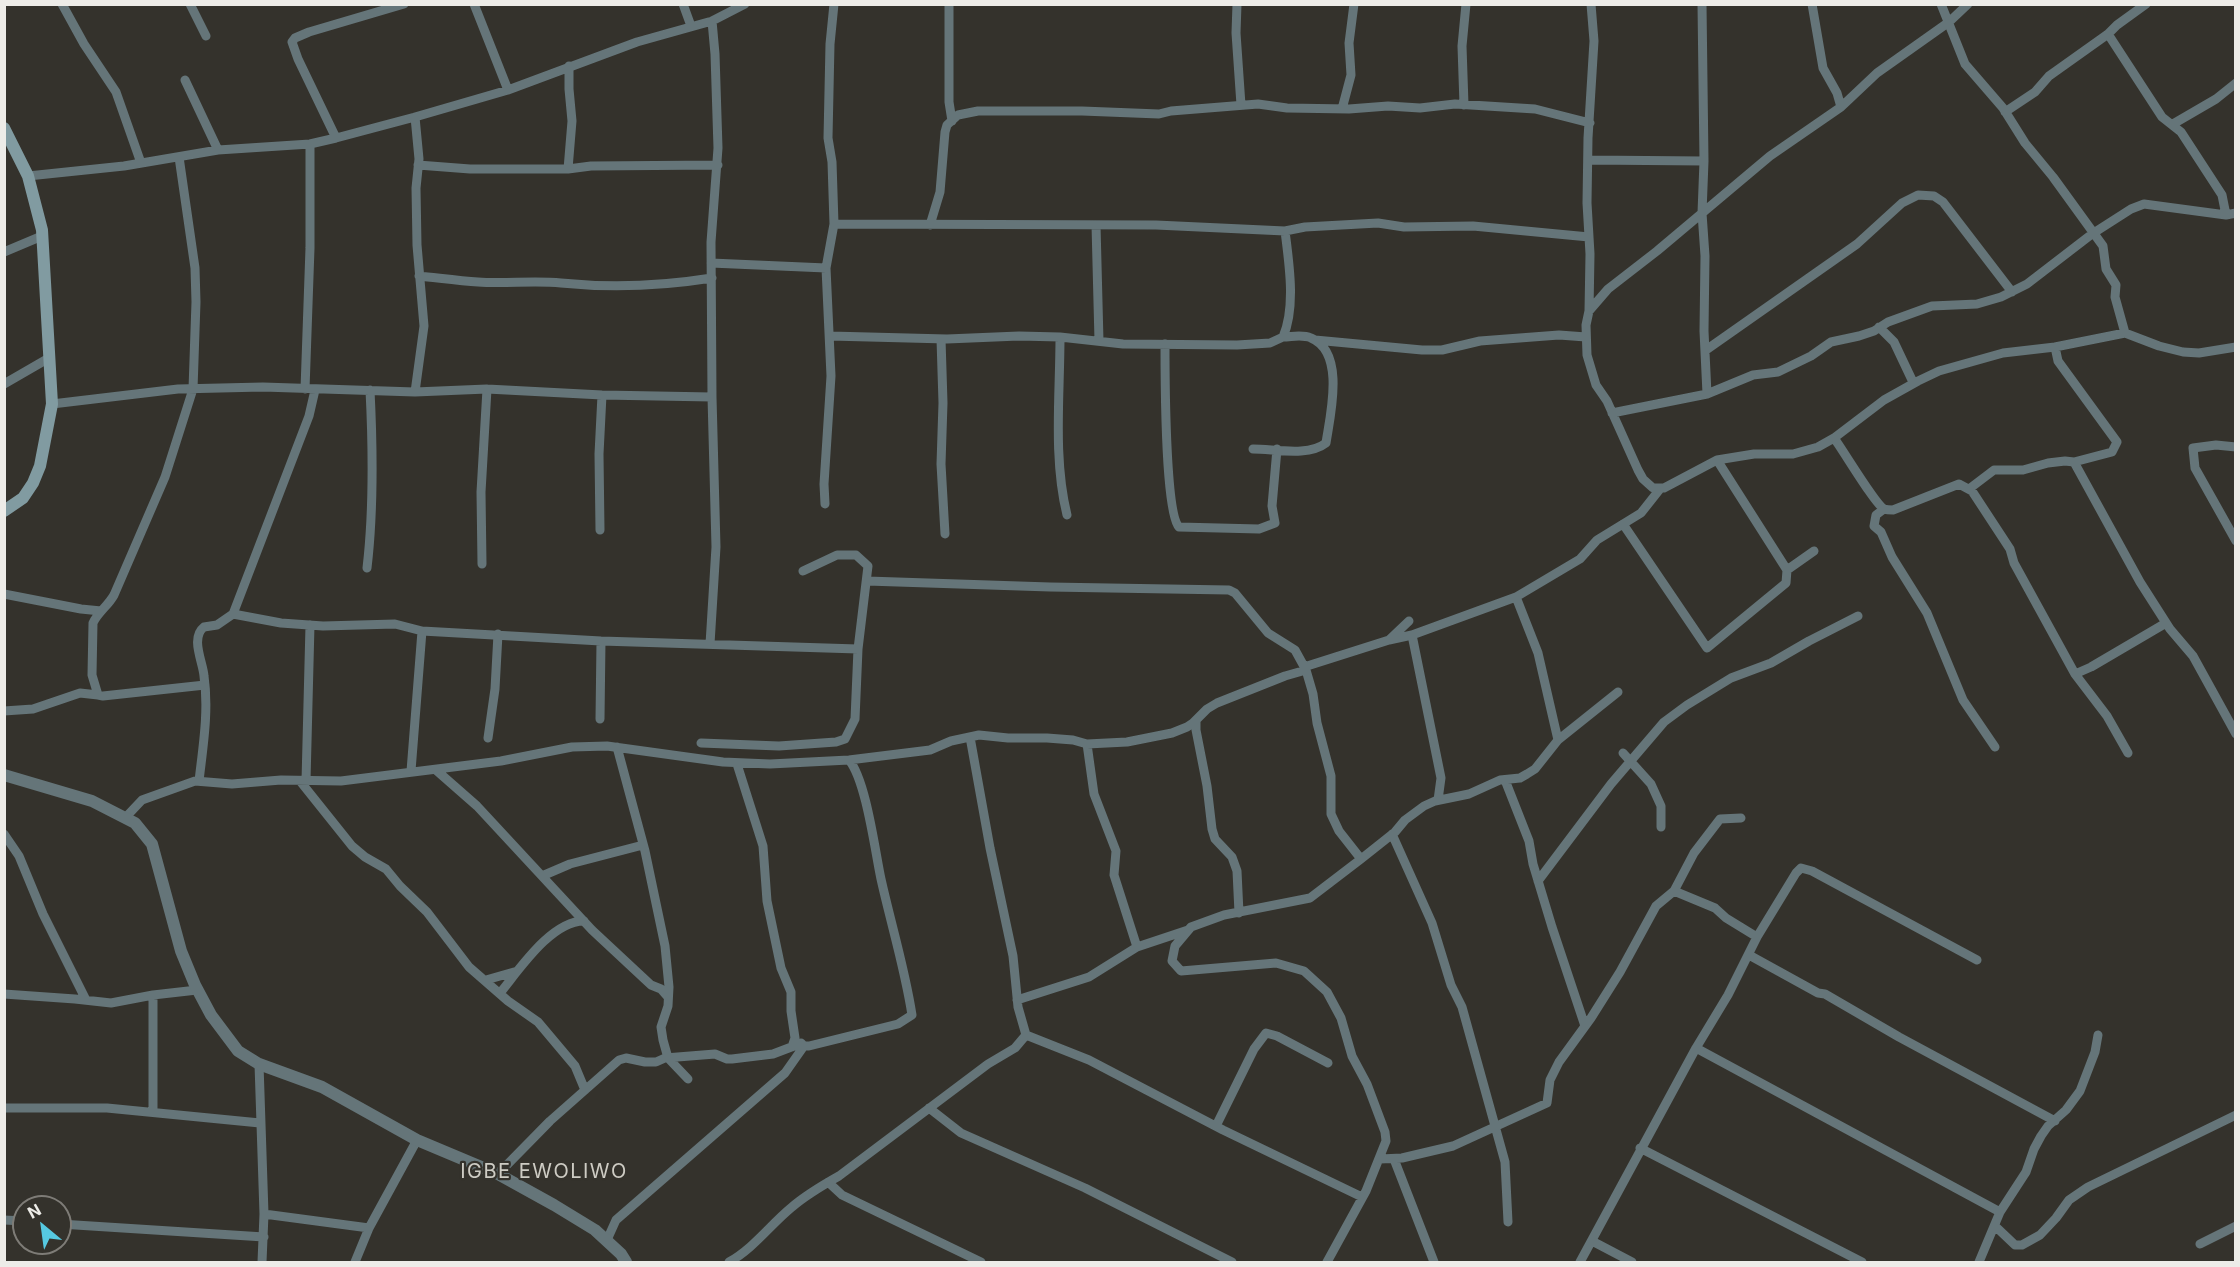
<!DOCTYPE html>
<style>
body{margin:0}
#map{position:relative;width:2240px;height:1267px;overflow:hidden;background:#34322c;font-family:Inter,sans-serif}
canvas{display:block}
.frame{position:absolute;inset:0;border:6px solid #edece8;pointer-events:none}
.north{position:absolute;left:12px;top:1195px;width:60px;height:60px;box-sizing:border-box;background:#34322c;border:2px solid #7e7c77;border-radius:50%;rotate:331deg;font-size:16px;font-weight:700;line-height:24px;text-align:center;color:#edece8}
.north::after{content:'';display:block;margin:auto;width:21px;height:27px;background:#56c9e1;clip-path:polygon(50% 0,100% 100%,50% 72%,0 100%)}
</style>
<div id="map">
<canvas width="2240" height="1267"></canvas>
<div class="frame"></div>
<div class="north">N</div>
</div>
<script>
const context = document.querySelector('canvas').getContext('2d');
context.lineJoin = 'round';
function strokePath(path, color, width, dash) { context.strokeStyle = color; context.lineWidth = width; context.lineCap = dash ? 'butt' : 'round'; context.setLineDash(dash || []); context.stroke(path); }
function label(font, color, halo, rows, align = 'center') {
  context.font = font + ' Inter,sans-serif'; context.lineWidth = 4.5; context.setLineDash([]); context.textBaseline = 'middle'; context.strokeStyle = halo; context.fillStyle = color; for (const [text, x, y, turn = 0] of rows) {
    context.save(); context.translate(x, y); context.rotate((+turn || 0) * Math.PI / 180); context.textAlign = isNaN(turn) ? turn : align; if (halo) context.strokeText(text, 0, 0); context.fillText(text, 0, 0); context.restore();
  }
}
strokePath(new Path2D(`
 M62,4L84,44L116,92L141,163
 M190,4L206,36
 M474,4L508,90
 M683,4L691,26
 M949,4V102L952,121
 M1237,4L1236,33L1241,105
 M1591,4L1594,41L1588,138L1587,203L1590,254L1589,311L1586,325L1587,355L1596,385L1607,401L1638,470L1643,479L1653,488H1664L1717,460L1754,454H1793L1818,447L1834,438L1884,400L1918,381L1939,371L2003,353L2055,347L2125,333L2159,346L2183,352L2199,353L2236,347
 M1702,4L1704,161L1702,213L1705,256L1704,331L1707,394
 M1812,4L1823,68L1837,93L1841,107
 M1941,4L1965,64L2003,108L2025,143L2053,177L2103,246L2106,269L2116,285L2115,297L2125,333
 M2108,34L2162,117L2181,132L2222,195L2226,215
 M185,80L218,150
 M1464,105L1462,46L1466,4
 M1342,109L1351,75L1349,43L1354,4
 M2005,112L2035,92L2049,76L2108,34L2117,25L2146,4
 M2173,124L2216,99L2236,83
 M336,138L298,59L292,42L295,38L309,32L404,4
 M179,157L195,268L196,302L193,389L165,477L114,595C108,606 98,612 93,623L92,675L98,695L103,696L205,685
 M1588,160L1704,161
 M418,165L470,169H568L591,166L718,165
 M568,169L572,121L569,89V66
 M28,176L124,166L218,150L310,144L336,138L415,117L508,90L637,42L712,21L745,4
 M834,224L1156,225L1285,231L1305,227L1378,223L1404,227L1473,226L1589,237
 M930,225L940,192L945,132L947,125L958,115L978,111H1082L1159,114L1171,111L1258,104L1287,108L1349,109L1388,106L1420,108L1455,104L1535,109L1590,123
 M1096,225L1099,341
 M4,252L42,236
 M711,263L826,268
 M419,276C439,278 459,281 478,282C506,284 534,280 561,283C611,288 662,286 712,278
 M1589,311L1608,289L1657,251L1770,156L1841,107L1877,73L1949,22L1968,4
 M1879,327L1894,342L1912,380
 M830,336L947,339L1019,336L1060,337L1123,344L1237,345L1270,343L1283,337C1296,307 1289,263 1285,231
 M1060,337C1060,396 1053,458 1067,515
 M941,339L943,403L941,464L945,534
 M1315,340L1422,350H1442L1480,341L1559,335L1586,337
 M1165,344C1165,372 1165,513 1179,527L1259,529L1275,523L1272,506L1277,449
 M2055,347L2058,361L2117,442L2112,452L2074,462
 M1706,350L1857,244L1902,203L1918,195L1934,196L1943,202L2012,292
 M4,384L49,358
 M305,389L310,248V144
 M415,392L424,326L417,245L416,188L419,159L415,117
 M52,404L178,389L263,387L415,392L487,389L602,395L712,397
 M1612,413L1707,394L1753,375L1778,372L1811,356L1831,342L1859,336L1874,331L1888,322L1932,306L1977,304L2001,297L2027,284L2092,234L2131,209L2144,204L2226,215L2236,213
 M1834,438C1843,450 1875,504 1884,509C1887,510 1890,510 1893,510L1959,484L1972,491L2010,549L2014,563L2075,674L2107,716L2128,753
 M2236,447L2216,445L2193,448L2195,468L2236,541
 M1253,449C1275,449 1308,457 1326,443C1330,416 1346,352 1311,338C1302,334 1292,337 1283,337
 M1969,489L1994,470H2023L2048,463L2065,461L2074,462L2140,582L2170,629L2193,656L2236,734
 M825,504L824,484L831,376L826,268L834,224L832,162L828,138L830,44L834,4
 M1884,509L1876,515L1874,526L1881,532L1892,557L1927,613L1963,700L1995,747
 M1623,524L1707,648L1786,583L1787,570L1717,460
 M600,530L599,454L602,395
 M482,564L481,492L487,389
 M367,568C374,509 373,450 370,390
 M1787,570L1814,551
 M867,581L1050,587L1229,590L1235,593L1268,633L1295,650L1306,670L1313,694L1317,723L1331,776V814L1339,831L1361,859
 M4,594L81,609L101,611
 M1516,597L1580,559L1597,540L1641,513L1660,489
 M233,614L309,416L315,390
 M1412,635L1516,597L1538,653L1558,740
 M1389,640L1412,635L1441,778L1438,800
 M710,644L716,547L712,397L711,242L718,148L715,54L712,21
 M1304,667L1389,640L1409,621
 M2075,674L2091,667L2166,623
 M4,711L33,709L80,693L98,695
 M600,719L601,641
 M1196,721V730L1207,786L1212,829L1215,839L1232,857L1237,871L1239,913
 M970,737L990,848L1013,956L1018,1007L1026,1035
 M488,738L495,689L498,634
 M701,743L779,746L836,742L845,739L855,719L858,649L868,566L856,555H837L803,571
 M1087,744L1094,794L1116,851L1114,875L1137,947L1188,930
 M617,747L645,851L665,946L669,987L668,1006L661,1027L663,1040L668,1058L688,1079
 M1623,753L1651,784L1661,806V827
 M737,764L763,846L767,901L781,968L791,992V1011L795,1038L792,1047
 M436,770L477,806L592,930L651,985L661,989L668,997
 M411,771L422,631
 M1505,780L1529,841L1533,864L1552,927L1585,1026
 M199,781C203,746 209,711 204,676C203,662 190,638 204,627L217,625L233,614L281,623L323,626L395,624L422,631L601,641L858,649
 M300,781L352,846L365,857L386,869L400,886L427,912L469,967L508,1001L538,1022L575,1066L585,1090
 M306,781L310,625
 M125,818L142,800L195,781L232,784L281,780L341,781L501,761L572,747L607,746L723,762L770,764L849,760L930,750L951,741L979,735L1008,738H1047L1073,740L1087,744L1127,742L1172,733L1187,727L1193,723L1207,709L1217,703L1285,676L1306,670
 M4,834L19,856L43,914L86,1000
 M1392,834L1432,923L1451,985L1462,1007L1505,1162L1508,1222
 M542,876L570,864L643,845
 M1538,881L1611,784L1664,722L1687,705L1731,678L1771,663L1809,641L1858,616
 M1674,891L1715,908L1726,918L1757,937
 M1749,955L1818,993L1825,994L1899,1037L2055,1121
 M1977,960C1922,930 1867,901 1812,871L1801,868L1796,873L1757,937L1728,995L1696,1048L2000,1212
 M486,980L514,972
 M500,993C519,970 551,921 584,921
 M4,994L75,999L111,1003L153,995L197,990
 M153,995V1112
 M1017,1000L1089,977L1137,947
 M259,1064L264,1214L262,1262
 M4,1108H107L260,1123
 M929,1108L961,1133L1085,1188L1232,1262
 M1216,1126L1254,1049L1266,1033L1277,1036L1328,1063
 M1640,1148L1862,1262
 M1380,1159L1402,1158L1453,1146L1547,1103L1550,1080L1559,1062L1591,1018L1620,972L1656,906L1674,891L1694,853L1720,819L1741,818
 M1394,1159L1434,1262
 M498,1174L550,1121L619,1060L626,1058L645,1062H656L665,1058L715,1054L727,1059H732L773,1054L794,1046H809L898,1024L912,1015C905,969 891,924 881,879C875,851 866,780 849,760
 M828,1182L842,1195L981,1262
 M264,1214L369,1228
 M4,1220L24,1221
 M60,1224L264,1237
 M1995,1226L2015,1245H2022L2040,1235L2056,1218L2069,1200L2088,1187L2236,1115
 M607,1240L616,1220L785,1073L804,1046L801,1043
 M1592,1241L1632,1262
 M2200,1244L2236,1226
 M355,1262L369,1228L417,1140
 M729,1262C754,1248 770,1225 792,1207C806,1195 823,1185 839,1176L988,1064L1015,1048L1026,1035L1089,1060L1223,1130L1362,1197
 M1327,1262L1366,1191L1386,1141L1385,1132L1367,1084L1352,1056L1341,1018L1327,992L1304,971L1276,963L1181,971L1172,961L1175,946L1191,927L1224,915L1310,898L1361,859L1395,832L1405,820L1424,806L1435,801L1469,794L1500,780L1520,778L1527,774L1535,769L1558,740L1618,692
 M1580,1262L1696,1048
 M1979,1262L2000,1212L2026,1172L2034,1149L2041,1136L2048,1126L2066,1110L2080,1091L2095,1052L2098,1035`), '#657579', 9);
strokePath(new Path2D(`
 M4,775L92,801L135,823L152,844L181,951L195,985L211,1015L238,1051L259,1064L322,1087L417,1140L498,1174L554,1205L595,1230L621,1254L626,1262`), '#657579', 12);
strokePath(new Path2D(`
 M4,128L28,176L42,230L52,404L40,466L33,483L23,498L4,511`), '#819ba1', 12);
context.letterSpacing = '1.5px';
label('20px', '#ceccc4', '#34322c', [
 ["IGBE EWOLIWO",544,1172]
]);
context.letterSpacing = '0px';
</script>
